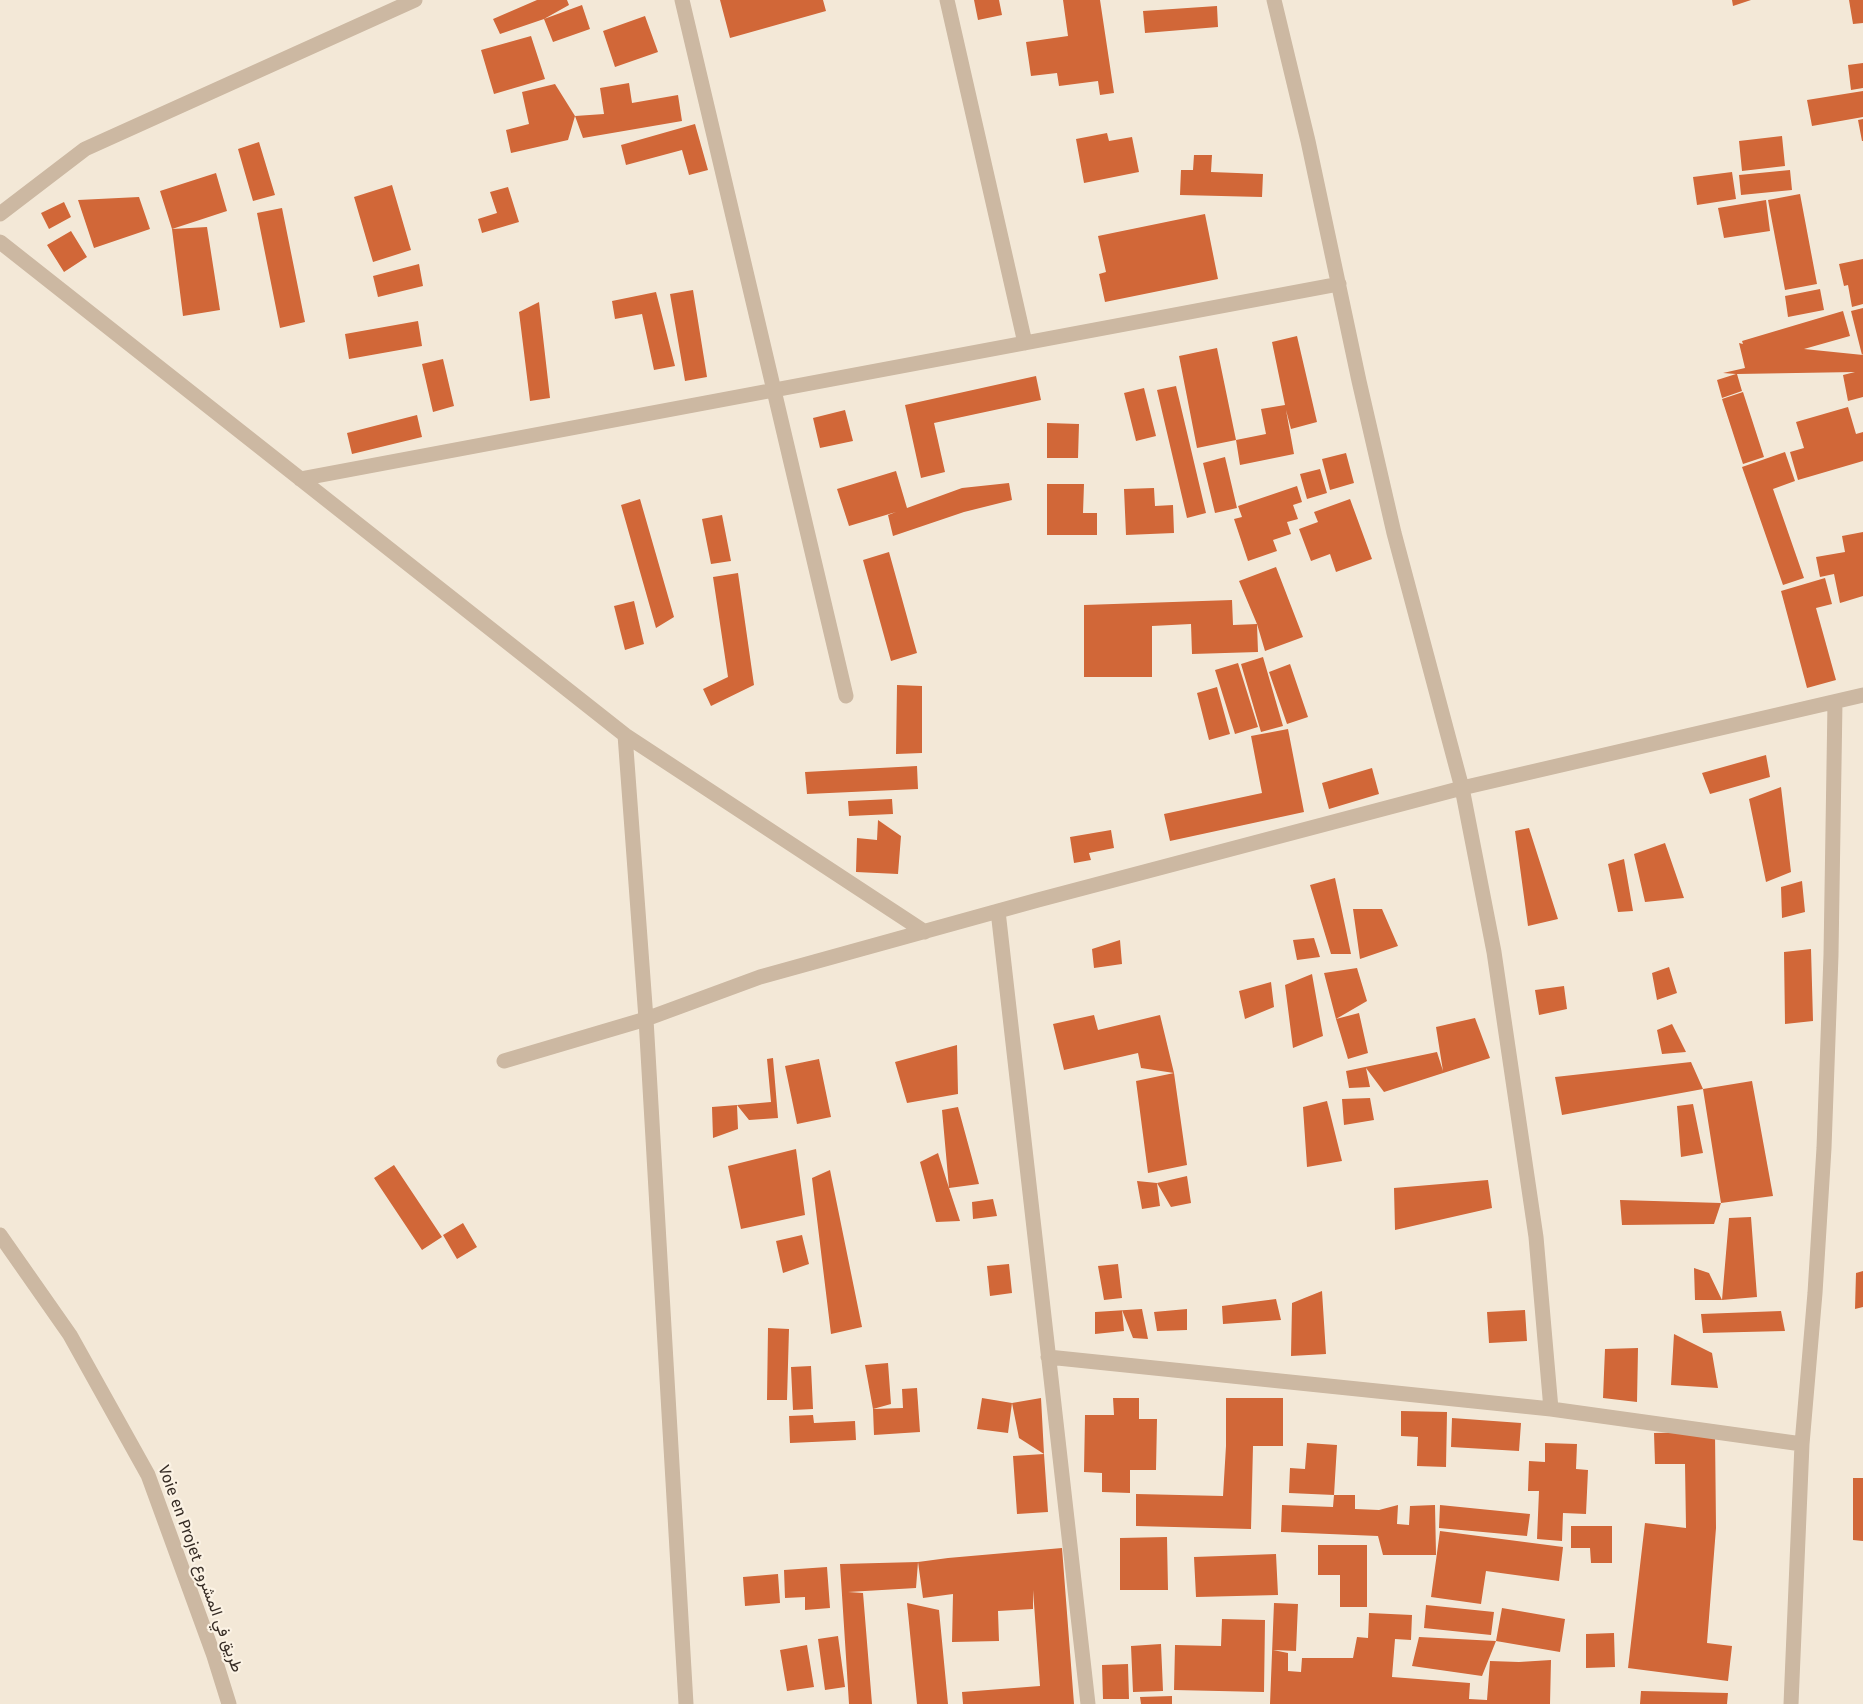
<!DOCTYPE html>
<meta charset="utf-8">
<style>
body{margin:0}
canvas{display:block;background:#f3e8d7}
</style>
<canvas width="1863" height="1704"></canvas>
<script>
const context = document.querySelector('canvas').getContext('2d');
context.lineJoin = 'round';
function fill(path, color) { context.fillStyle = color; context.fill(path, 'evenodd'); }
function strokePath(path, color, width, dash) { context.strokeStyle = color; context.lineWidth = width; context.lineCap = dash ? 'butt' : 'round'; context.setLineDash(dash || []); context.stroke(path); }
function label(font, color, halo, rows, align = 'center') {
  context.font = font + ' "Fira Sans",Vazirmatn,sans-serif'; context.lineWidth = 4.5; context.setLineDash([]); context.textBaseline = 'middle'; context.strokeStyle = halo; context.fillStyle = color; for (const [text, x, y, turn = 0] of rows) {
    context.save(); context.translate(x, y); context.rotate((+turn || 0) * Math.PI / 180); context.textAlign = isNaN(turn) ? turn : align; if (halo) context.strokeText(text, 0, 0); context.fillText(text, 0, 0); context.restore();
  }
}
fill(new Path2D(`
 M537,0H567L569,5L544,19L582,5L590,29L553,42L544,19L500,34L493,19Z
 M720,0H823L826,11L730,38Z
 M974,0H999L1002,15L978,20Z
 M1063,0H1100L1114,93L1100,95L1098,81L1059,86L1057,73L1031,76L1026,42L1068,36Z
 M1732,0H1751L1733,6Z
 M1849,0H1863V23L1853,24Z
 M1217,6L1218,27L1145,33L1143,11Z
 M645,16L658,52L615,67L603,31Z
 M531,36L545,79L494,94L481,50Z
 M1863,63V88L1851,90L1848,65Z
 M629,83L632,103L678,95L682,121L583,138L575,116L604,114L600,88Z
 M555,84L575,116L568,140L511,153L506,130L529,124L522,92Z
 M1863,91V117L1812,126L1807,100Z
 M1863,119V141H1862L1858,120Z
 M695,124L708,170L689,175L682,150L626,165L621,145Z
 M1107,133L1109,141L1132,137L1139,172L1084,183L1076,139Z
 M1782,136L1785,166L1742,171L1739,141Z
 M259,142L275,195L253,201L238,149Z
 M1194,155H1212L1211,172L1263,174L1262,197L1180,195L1181,170H1193Z
 M1790,170L1792,190L1741,195L1739,175Z
 M1732,172L1736,199L1697,205L1693,177Z
 M216,173L227,211L172,229L207,227L220,310L183,316L172,229L160,191Z
 M392,185L411,250L373,262L354,197Z
 M508,187L519,222L482,233L478,219L497,213L490,192Z
 M1800,194L1817,284L1785,290L1768,200Z
 M139,197L150,229L94,248L78,200Z
 M1766,200L1770,231L1724,238L1718,208Z
 M64,202L71,217L49,229L41,213Z
 M282,208L305,322L280,328L257,213Z
 M1205,214L1218,279L1105,302L1099,274L1106,272L1098,236Z
 M71,231L87,257L64,272L47,245Z
 M1863,259V304L1852,307L1848,285L1844,286L1839,264Z
 M419,264L423,286L378,297L373,276Z
 M1820,289L1824,310L1788,317L1785,296Z
 M693,290L707,377L685,381L670,294Z
 M656,292L675,366L654,370L642,314L615,319L612,301Z
 M539,302L550,398L530,401L519,312Z
 M1863,308V354L1862,355L1851,311Z
 M1843,311L1850,336L1804,349L1863,355V397L1848,401L1843,375L1855,372L1737,374L1742,391L1722,398L1717,380L1736,374L1723,373L1745,368L1739,343L1743,344L1742,341Z
 M418,321L422,346L349,359L345,334Z
 M1297,336L1317,422L1291,429L1286,410L1294,454L1240,465L1236,440L1266,434L1261,409L1285,405L1272,342Z
 M1217,348L1236,440L1197,448L1179,356Z
 M443,359L454,406L433,412L422,364Z
 M1036,376L1041,400L934,423L945,472L921,478L905,405Z
 M1176,386L1206,513L1187,518L1157,390Z
 M1144,388L1156,436L1136,441L1124,393Z
 M1743,392L1764,457L1743,464L1722,399Z
 M1848,407L1856,434L1863,432V461L1798,480L1790,452L1804,448L1796,422Z
 M845,410L853,441L820,448L813,418Z
 M417,415L422,437L352,454L347,433Z
 M1047,423L1079,424L1078,458H1047Z
 M1785,452L1795,481L1773,489L1804,578L1783,585L1742,467Z
 M1346,453L1354,483L1330,490L1322,459Z
 M1225,457L1237,508L1215,513L1203,463Z
 M1320,469L1327,493L1307,499L1300,474Z
 M896,471L907,508L962,488L1009,483L1012,500L964,512L893,536L888,515L896,512L849,526L837,489Z
 M1047,484H1084L1083,513H1097V535H1047Z
 M1297,486L1302,502L1293,505L1298,519L1287,522L1291,534L1273,540L1277,551L1248,561L1234,519L1242,517L1238,506Z
 M1154,488L1155,506L1173,505L1174,533L1126,535L1124,489Z
 M640,499L674,617L656,628L621,505Z
 M1350,499L1372,559L1336,572L1330,554L1311,561L1299,529L1318,522L1314,512Z
 M722,515L731,561L711,564L702,519Z
 M1863,532V596L1840,603L1834,574L1820,577L1816,557L1845,552L1842,536Z
 M889,552L917,653L891,661L863,560Z
 M1276,567L1303,637L1265,651L1257,624L1258,652L1192,654L1191,624L1152,626V677H1084V605L1232,600L1233,625L1257,624L1239,581Z
 M738,573L754,685L711,706L703,689L728,677L713,577Z
 M1825,578L1832,604L1816,608L1836,680L1807,688L1781,591Z
 M634,601L644,644L625,650L614,606Z
 M1263,657L1283,726L1261,732L1241,664Z
 M1238,663L1258,727L1235,734L1215,670Z
 M1290,664L1308,717L1287,724L1269,672Z
 M897,685L922,686V753L896,754Z
 M1217,687L1230,734L1209,740L1197,693Z
 M1288,729L1304,812L1170,841L1164,814L1262,793L1251,736Z
 M1766,755L1770,777L1710,794L1702,773Z
 M917,766L918,789L807,794L805,772Z
 M1372,768L1379,794L1329,809L1322,783Z
 M1781,787L1791,872L1766,882L1749,799Z
 M892,799L893,814L849,816L848,801Z
 M878,820L901,836L898,874L856,872L857,838L877,840Z
 M1529,828L1558,919L1528,926L1515,831Z
 M1111,830L1114,848L1089,853L1091,860L1074,863L1070,837Z
 M1665,843L1684,898L1645,902L1634,854Z
 M1624,859L1633,911L1618,912L1608,864Z
 M1335,878L1351,954H1331L1310,885Z
 M1802,881L1805,912L1782,918L1781,887Z
 M1353,909H1382L1398,946L1360,959Z
 M1314,938L1320,957L1297,960L1293,940Z
 M1120,940L1122,964L1094,968L1092,949Z
 M1811,949L1813,1021L1785,1024L1784,952Z
 M1669,967L1677,993L1657,1000L1652,973Z
 M1357,968L1367,1001L1336,1019L1324,973Z
 M1312,974L1323,1036L1293,1048L1285,985Z
 M1271,982L1274,1007L1245,1019L1239,991Z
 M1564,986L1567,1009L1539,1015L1535,990Z
 M1359,1013L1368,1053L1348,1059L1336,1019Z
 M1094,1015L1098,1030L1160,1015L1174,1073L1141,1068L1138,1053L1064,1070L1053,1024Z
 M1475,1018L1490,1058L1384,1092L1366,1068L1370,1087L1349,1088L1346,1071L1437,1052L1443,1071L1436,1027Z
 M1672,1024L1686,1052L1662,1054L1657,1030Z
 M957,1045L958,1094L907,1103L895,1062Z
 M773,1058L778,1118L749,1120L737,1105L771,1102L767,1059Z
 M819,1059L831,1117L797,1124L785,1066Z
 M1691,1062L1703,1089L1752,1081L1773,1196L1721,1203L1703,1089L1562,1115L1555,1077Z
 M1174,1073L1187,1165L1148,1173L1136,1081Z
 M1370,1098L1374,1120L1344,1125L1342,1099Z
 M1327,1101L1342,1161L1307,1167L1303,1107Z
 M1693,1104L1703,1153L1681,1157L1677,1106Z
 M737,1105L738,1129L713,1138L712,1107Z
 M958,1107L979,1184L949,1188L960,1221L936,1222L920,1162L938,1153L949,1188L942,1110Z
 M796,1149L805,1215L741,1229L728,1166Z
 M394,1165L442,1237L422,1250L374,1178Z
 M830,1170L862,1327L831,1334L812,1178Z
 M1187,1176L1191,1203L1171,1207L1157,1183Z
 M1488,1180L1492,1208L1395,1230L1394,1188Z
 M1137,1181L1157,1183L1160,1206L1142,1209Z
 M993,1199L997,1216L973,1219L972,1202Z
 M1620,1200L1721,1203L1714,1224L1622,1225Z
 M1751,1217L1757,1297L1722,1300L1729,1218Z
 M463,1223L477,1247L457,1259L443,1235Z
 M802,1235L809,1264L783,1273L776,1241Z
 M1009,1264L1012,1293L990,1296L987,1266Z
 M1118,1264L1122,1298L1104,1300L1098,1266Z
 M1694,1268L1709,1273L1722,1300H1695Z
 M1863,1271V1307L1855,1309L1856,1273Z
 M1322,1291L1326,1354L1291,1356L1292,1303Z
 M1276,1299L1281,1320L1223,1324L1222,1306Z
 M1142,1309L1148,1339L1133,1338L1122,1310L1124,1331L1095,1334V1312Z
 M1187,1309V1330L1157,1331L1154,1312Z
 M1525,1310L1527,1341L1489,1343L1487,1312Z
 M1781,1311L1785,1331L1703,1333L1701,1314Z
 M768,1328L789,1329L787,1400H767Z
 M1674,1334L1712,1353L1718,1388L1671,1385Z
 M1638,1348L1637,1402L1603,1398L1605,1349Z
 M888,1363L891,1404L873,1409L865,1365Z
 M811,1366L813,1409L793,1410L791,1367Z
 M917,1388L920,1432L874,1435L873,1409L903,1408L902,1389Z
 M982,1398L1012,1403L1008,1433L977,1429Z
 M1041,1398L1044,1454L1048,1512L1017,1514L1013,1456L1044,1454L1019,1438L1012,1403Z
 M1113,1398H1139V1419H1157L1156,1470H1130V1493L1102,1492V1473L1084,1472L1085,1415H1114Z
 M1226,1398H1283V1446H1253L1251,1529L1136,1526V1494L1223,1496L1226,1446Z
 M1401,1411L1447,1412L1446,1467L1417,1466L1418,1437L1401,1436Z
 M813,1415L814,1423L855,1421L856,1440L790,1443L789,1416Z
 M1452,1418L1521,1423L1519,1451L1451,1447Z
 M1715,1432L1716,1528L1707,1643L1732,1646L1728,1681L1628,1668L1645,1523L1686,1528L1685,1464H1655L1654,1433Z
 M1307,1443L1337,1445L1334,1495L1289,1493L1290,1468L1305,1469Z
 M1545,1443L1577,1444L1576,1469L1588,1470L1586,1514L1563,1513L1562,1541L1537,1539L1539,1491H1528L1529,1461L1545,1462Z
 M1853,1478H1863V1541L1853,1540Z
 M1334,1495H1355V1509L1379,1510L1398,1505L1397,1524L1409,1525L1410,1506L1435,1505L1436,1555H1383L1378,1536L1281,1532L1282,1505L1333,1507Z
 M1440,1505L1530,1514L1527,1536L1439,1528Z
 M1571,1526H1612V1563H1591L1590,1548H1571Z
 M1440,1531L1563,1547L1559,1581L1486,1571L1481,1604L1431,1597Z
 M1167,1537L1168,1590H1120V1538Z
 M1318,1545H1367V1607H1340V1575H1318Z
 M1062,1548L1074,1704H963L962,1692L1040,1686L1033,1590V1609L998,1611L999,1641L952,1642L953,1594L923,1598L918,1562L916,1588L848,1592L863,1593L872,1704H849L840,1564L918,1562L948,1558Z
 M1276,1554L1278,1595L1196,1597L1194,1557Z
 M827,1567L830,1608L805,1610V1597L785,1598L784,1570Z
 M778,1574L780,1603L745,1606L743,1577Z
 M907,1603L939,1610L948,1704H917Z
 M1274,1603L1298,1604L1296,1651L1273,1650L1288,1653V1671L1301,1672L1302,1658H1353L1357,1637L1368,1638L1369,1613L1412,1615L1411,1640L1395,1639L1392,1677L1470,1683L1469,1699L1487,1700L1490,1661L1519,1662L1551,1660L1550,1704H1270Z
 M1426,1605L1494,1612L1491,1635L1424,1628Z
 M1502,1608L1565,1619L1560,1652L1496,1641L1482,1676L1412,1666L1419,1637L1496,1641Z
 M1222,1619L1265,1620L1264,1692L1174,1690L1175,1645L1221,1646Z
 M1614,1633L1615,1667L1586,1668V1634Z
 M838,1636L845,1687L825,1690L818,1639Z
 M1161,1644L1163,1691L1133,1692L1131,1646Z
 M807,1645L814,1687L787,1691L780,1650Z
 M1128,1664L1129,1699H1103L1102,1665Z
 M1641,1691L1728,1693L1727,1704H1640Z
 M1172,1696V1704H1141L1140,1697Z`), '#d16738');
strokePath(new Path2D(`
 M682,0L846,696
 M947,0L1025,343
 M1274,0L1308,141L1359,381L1394,533L1462,788L1494,952L1536,1237L1551,1409
 M0,214L85,149L415,0
 M0,242L625,735L925,932
 M300,479L1339,284
 M625,735L646,1019L686,1704
 M998,911L1088,1704
 M504,1061L646,1019L760,977L1038,900L1462,788L1863,695
 M0,1235L70,1335L148,1475L214,1656L229,1704
 M1048,1357L1551,1409L1802,1444
 M1791,1704L1802,1444L1815,1293L1824,1148L1831,955L1835,702`), '#ccb8a2', 15);
label('16px', '#362c25', '#fbf2e4', [
 ["Voie en Projet طريق في المشروع",200,1569,70]
]);
</script>
